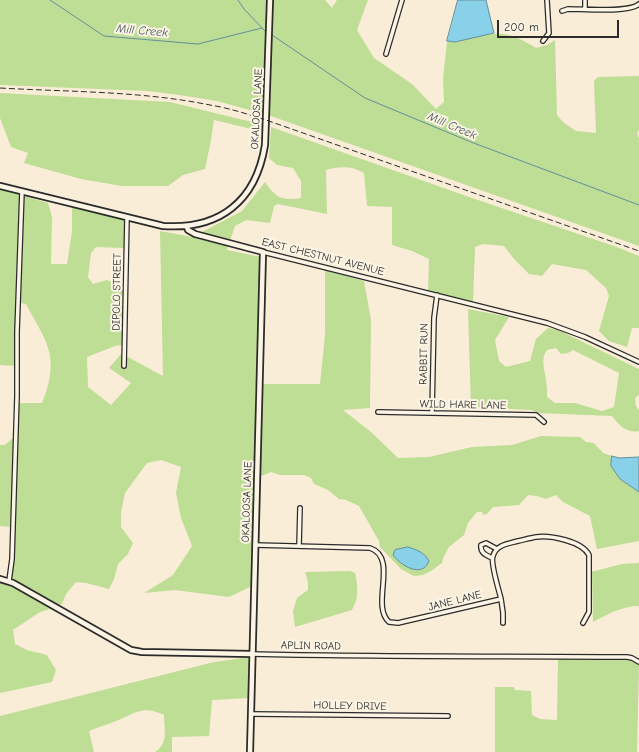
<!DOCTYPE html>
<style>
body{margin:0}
#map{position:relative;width:639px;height:752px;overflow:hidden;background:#f9edd7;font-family:"Comic Neue",sans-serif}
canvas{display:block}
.scale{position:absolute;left:497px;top:20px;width:122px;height:18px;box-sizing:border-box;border:2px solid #2b2b2b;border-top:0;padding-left:5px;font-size:12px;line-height:14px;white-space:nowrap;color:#2b2b2b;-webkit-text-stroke:3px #fcf5e5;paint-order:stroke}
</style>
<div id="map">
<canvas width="639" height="752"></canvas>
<div class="scale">200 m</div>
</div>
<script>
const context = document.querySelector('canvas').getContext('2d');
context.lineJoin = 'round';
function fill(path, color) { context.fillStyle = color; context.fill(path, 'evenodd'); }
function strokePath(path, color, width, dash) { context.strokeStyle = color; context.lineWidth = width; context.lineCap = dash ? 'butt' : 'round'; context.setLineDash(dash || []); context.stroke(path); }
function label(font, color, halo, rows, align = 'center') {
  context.font = font + ' "Comic Neue",sans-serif'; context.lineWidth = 4; context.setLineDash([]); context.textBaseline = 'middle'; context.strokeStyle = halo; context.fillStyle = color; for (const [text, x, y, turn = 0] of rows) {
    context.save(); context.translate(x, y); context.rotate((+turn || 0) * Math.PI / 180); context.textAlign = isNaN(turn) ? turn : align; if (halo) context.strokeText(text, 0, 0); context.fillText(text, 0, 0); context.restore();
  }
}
fill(new Path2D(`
 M0,0H268L264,114L217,101L186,96L148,91L0,85Z
 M272,0H325L332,8L337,0H368L357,30L374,58L412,84L436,109L444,102L443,79L447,41C457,43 465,39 475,37C500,30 515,34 536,48L547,45L555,40L557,115L564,123L576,131L596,133L594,81L598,77L639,76V130L637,133L639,139V246L268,115Z
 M0,93L170,102L264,125V132L214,120L211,140L205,169L183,175L168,186H122L81,179L24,163L28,153L11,147L0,118Z
 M271,127L472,198L614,246L639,256V328H632L627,347L609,341L599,331L609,296L606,288L586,270L552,264L542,276L529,274L515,260L504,246L483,244L475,247L473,302L428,291L429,259L412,251L392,245V207L367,206L364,173C353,166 339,166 326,170L327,214L278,204L274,206L270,223L246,220L235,226L230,241L200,233L242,211L265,182C276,198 282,201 301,198V181L293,168L277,165L269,158Z
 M0,188L20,195L15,332V366L0,365Z
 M24,196L48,203L52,217L51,264H67L72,232V206L124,219V248L96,247L91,253L88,277L93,284L107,280L120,285L124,294L122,345L115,346L87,357L88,387L111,405L131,383L109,368L121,354L122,369H126V356L163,376L160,231L192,237L194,236L228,245L227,250L261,257L255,407H257L252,586L229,597L175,590L144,593L173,575L192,546L181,518L176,493L181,467L161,460L147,463L125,493L121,512V527L133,543L128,554L118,564L114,579L109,589L86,583L76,582L66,594L62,604L58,606L11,579L14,560L19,403H42C49,386 54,366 48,348C45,336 32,316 26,304L20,303Z
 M325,270L364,281L371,320L370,408L343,410L371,432L398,458L429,457L472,447L512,445L541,436L580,437L586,442L594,443L603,453L612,456L611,466L620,479L639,492V541L597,549L590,516L563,502L556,495L546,499L537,496L528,495L519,505L493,507L487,514L483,515L482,512H477L468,523L464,535L449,547L443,558L442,563L431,571L423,575L414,576L401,569L380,547L379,541L359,506L346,500L339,499L328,490L314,484L311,478L304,475H280L271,472L261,476L260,451L261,384H320L325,335Z
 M468,309L509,317L495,340L499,361L506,367L530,361L536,339L548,328L558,330L639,369V395L635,398L636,406L639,410V431C627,434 618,424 612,416L537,413L532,410L471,407ZM556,348L561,354L568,353L573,350L619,373L614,407L602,411L575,403H555L547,397C547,392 547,386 546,381C545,370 540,359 547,350Z
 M14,437L11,527L0,526V445H5Z
 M639,563V606C622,606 608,614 593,622L592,574L591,572L622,564Z
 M350,571L355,573C358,587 359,598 352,610L295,627L293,611L297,598L308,590V582L305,572Z
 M0,581L13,585L53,608L40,612L13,630L15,644L27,650L47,655L56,670L52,682L0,693Z
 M250,657L249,698L212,700L209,736L172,737V752H155C169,743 164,730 164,715C141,705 137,713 116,721C107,725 98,727 89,731L94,752H0V716L214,662Z
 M558,659L626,660L636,662L639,665L637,752H495V687H514L515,690L531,691L532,715L540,719L557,720Z`), '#bedd95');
const water = new Path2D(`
 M458,0H486L494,33L455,42L447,41Z
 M612,456L619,458L639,457V492L620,479L611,466Z
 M408,547C417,550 424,552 429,561C422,579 400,565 393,555L395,550Z`);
fill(water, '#88d1e9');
strokePath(water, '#638f9d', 1);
strokePath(new Path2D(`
 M50,0L104,36L198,44L262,28
 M238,0L244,9L265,31
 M272,35L365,98L471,142L639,205`), '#638f9d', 1);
const minor = new Path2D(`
 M585,0V9
 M562,11L568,9C583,9 629,13 639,4
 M543,41L549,33L547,0
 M386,54L402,0
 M263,252L547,323L585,337L639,362
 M124,366L127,218
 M378,412L536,415L544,422
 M432,413L434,318L437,295
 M255,545L370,548C399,558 370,605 389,622L398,623L501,599C499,590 490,563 493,556C496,545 507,544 518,541C523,540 530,538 536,537C550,535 582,541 589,555V612L583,623
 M299,546L300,508
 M492,558C486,555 480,553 481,545L486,543L497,549
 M9,581L12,559L17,396V332L22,191
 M501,599L503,613V623
 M252,654C377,657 502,656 627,657L632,658L639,662
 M251,714L448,716`);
const tertiary = new Path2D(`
 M0,186L163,226C220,230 256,201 265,145L270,0
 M187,227L188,230L195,234L263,252L250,752
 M0,579L13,583L131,650L142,652L252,654`);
strokePath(minor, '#2b2b2b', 6);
strokePath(tertiary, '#2b2b2b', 8);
strokePath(minor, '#fcf5e5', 3.5);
strokePath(tertiary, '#fcf5e5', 4.5);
strokePath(new Path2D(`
 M0,88C70,92 141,91 210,105C229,108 247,114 266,120L639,251`), '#2b2b2b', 1, [6, 3]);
label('11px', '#2b2b2b', '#fcf5e5', [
 ["OKALOOSA LANE",257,109,-87],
 ["EAST CHESTNUT AVENUE",323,257,14],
 ["DIPOLO STREET",117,292,-89],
 ["RABBIT RUN",424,354,-89],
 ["WILD HARE LANE",463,405,1],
 ["OKALOOSA LANE",247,502,-88],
 ["JANE LANE",455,601,-14],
 ["APLIN ROAD",311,646,1],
 ["HOLLEY DRIVE",350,706,1]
]);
label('italic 12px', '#42545a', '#fcf5e5', [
 ["Mill Creek",142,31,5],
 ["Mill Creek",452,126,23]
]);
</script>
